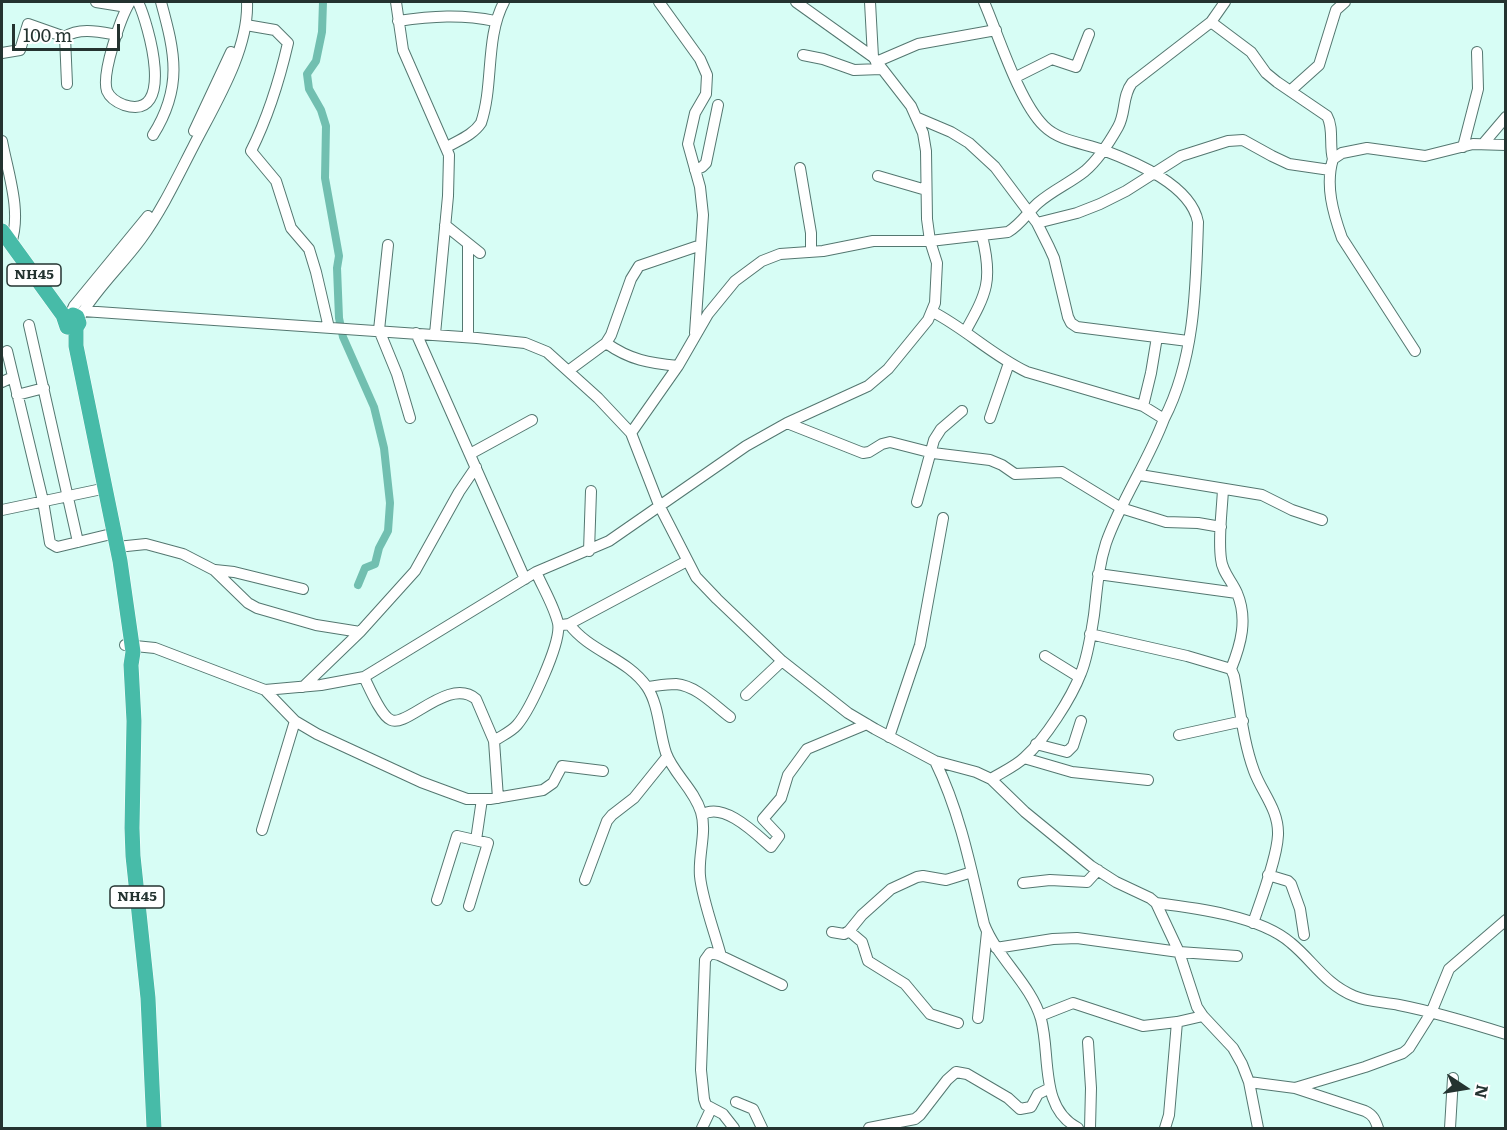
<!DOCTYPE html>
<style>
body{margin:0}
#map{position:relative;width:1507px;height:1130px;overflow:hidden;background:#d7fdf5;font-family:Literata,serif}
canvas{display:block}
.frame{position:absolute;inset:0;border:3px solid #243330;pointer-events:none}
.north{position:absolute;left:1435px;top:1058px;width:60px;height:60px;-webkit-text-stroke:4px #fff;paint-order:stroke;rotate:102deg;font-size:16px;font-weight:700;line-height:24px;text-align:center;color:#243330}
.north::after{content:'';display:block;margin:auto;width:21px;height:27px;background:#243330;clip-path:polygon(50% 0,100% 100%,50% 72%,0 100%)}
.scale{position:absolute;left:12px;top:24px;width:108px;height:27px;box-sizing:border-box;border:3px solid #243330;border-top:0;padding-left:8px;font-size:18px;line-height:21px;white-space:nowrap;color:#243330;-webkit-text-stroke:4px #fff;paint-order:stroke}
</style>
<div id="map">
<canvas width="1507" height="1130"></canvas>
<div class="frame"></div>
<div class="north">N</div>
<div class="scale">100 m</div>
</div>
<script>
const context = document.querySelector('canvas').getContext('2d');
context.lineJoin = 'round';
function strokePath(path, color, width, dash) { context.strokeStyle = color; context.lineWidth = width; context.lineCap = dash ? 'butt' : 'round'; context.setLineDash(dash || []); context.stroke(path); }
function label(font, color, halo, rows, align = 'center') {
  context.font = font + ' Literata,serif'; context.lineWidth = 4.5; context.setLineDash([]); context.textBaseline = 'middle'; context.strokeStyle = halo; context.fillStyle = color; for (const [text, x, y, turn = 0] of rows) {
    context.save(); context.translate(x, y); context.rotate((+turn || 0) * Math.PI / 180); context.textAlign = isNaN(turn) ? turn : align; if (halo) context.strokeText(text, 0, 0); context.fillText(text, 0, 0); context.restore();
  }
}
strokePath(new Path2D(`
 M323,2L322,32L316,61L307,74L309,89L321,110L326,126L325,178L339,256L337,268L339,318L343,337L374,407L384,448L390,503L388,531L379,548L375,564L365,568L358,585`), '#71bfb0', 8);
const minor = new Path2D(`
 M96,2L127,7
 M130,2C121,17 101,74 107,91C110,98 116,102 124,105C177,122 148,23 138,2
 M396,2L403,50L449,155L448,196L435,334
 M659,2L700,59L707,75L706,94L695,113L688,144L700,187L703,215L695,333
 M870,2L873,57
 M984,2C998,34 1019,102 1044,126C1059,141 1083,143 1103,150C1135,162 1191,185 1198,222C1196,287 1195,359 1164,419
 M398,21C432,16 462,14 495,21
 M1211,22L1251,52L1266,73L1277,82L1327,116C1334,128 1329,146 1333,159
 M246,25L275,30L288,43C279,82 269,115 251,151L276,181L291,228L309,249L316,272L329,328
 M2,53L20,50L28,24L65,37
 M803,55L823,59L854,70L881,69
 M876,62L918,44L996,30
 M1016,77L1052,59L1076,67L1089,34
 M67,84L65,37C79,27 100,32 117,35
 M1290,91L1319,65L1336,10L1345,2
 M918,118L951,132L969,143L995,167L1037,223L1049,247L1054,258L1068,317L1071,323L1077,327L1188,341
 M194,131L231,52
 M153,135C183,87 175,53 161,2
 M2,141C8,173 22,212 11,243
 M1483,144L1506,117
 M447,147C459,140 473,135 481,123C494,84 485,38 504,2
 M1463,147L1478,89L1477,52
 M800,168L811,233V252
 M695,170L702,167L706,163L718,105
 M878,176L926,190
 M1037,223L1077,213L1100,204L1126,191L1181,156L1228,141L1243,140L1272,156L1289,164L1330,170
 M445,225L480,253
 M388,245L379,330L397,374L410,418
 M83,311L477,338L525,343L547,352L598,398L631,433L659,505L696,577L717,599L782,661L848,713L875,729L935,761L976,772L991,779L1025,812L1091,866L1116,882L1150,898L1156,903L1179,952L1197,1007L1203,1016L1233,1048L1242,1064L1249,1082L1258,1128
 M933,312C966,329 993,356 1027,372L1143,406L1164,419C1148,462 1121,500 1106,543C1098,568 1097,590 1094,615C1091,634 1088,656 1081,673C1071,699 1045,739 1025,757C1016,766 1002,772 991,779
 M81,315C97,288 122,265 141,239C162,210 177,178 193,147C215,104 249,50 247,2
 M69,317L74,306L148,216
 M29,325L78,542
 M965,332C987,293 993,280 982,236
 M416,333L525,579
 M468,337V244
 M606,343C630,360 649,363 678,366
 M7,351L43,501L50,543L57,547L107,535
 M1415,351L1342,238C1333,213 1325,185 1333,159L1342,153L1367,148L1425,156L1473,144L1506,145
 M568,371L606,343L611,335L631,279L639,266L701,245
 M2,382L13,377
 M17,395L44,388
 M1143,406L1151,373L1157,337
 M990,418L1009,363
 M787,423L863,453L869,452L882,444L890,442L933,453L990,460L1002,465L1015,474L1062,472L1121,508L1166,522L1198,523L1221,527
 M631,433L678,366L708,314L735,281L762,261L780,254L823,251L873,241H930L1008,232C1021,224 1028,212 1038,203C1053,190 1070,183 1085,171C1099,159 1109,143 1118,127C1126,113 1122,96 1132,83L1211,22L1225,2
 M470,454L532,420
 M1140,475L1262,495L1292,510L1322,520
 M1223,489C1222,512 1218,537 1221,559C1222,572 1232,581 1237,593C1248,619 1241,644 1231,669
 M917,502L934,440L941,429L962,411
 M2,510L97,490
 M117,547L146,544L183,554L214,570L248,603L257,608L316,625L360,632
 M589,551L591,491
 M215,570L234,572L303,589
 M1098,574L1237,593
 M569,624C590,652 627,658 647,687C659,705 659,732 666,753C673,773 694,789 701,812C707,832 698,855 700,876C702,899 715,933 721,956
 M562,625L569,624L687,561
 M1090,634L1187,656L1231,669L1234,676C1240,707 1243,741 1254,771C1262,793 1279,810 1278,835C1277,858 1261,900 1253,923
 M125,645L155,648L265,690L321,685L364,677L536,572L609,541L746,446L787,423L868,386L888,369L928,320L935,303L937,263L930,241L927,219L926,151L923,133L911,106L873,57L796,2
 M1045,656L1079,677
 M364,677C369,687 381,716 391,720C407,728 449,676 476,699L494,741L498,798
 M303,687L360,632L415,571L459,492L476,467
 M647,687C656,686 666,684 676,684C697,686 714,705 730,717
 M265,690L295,721L317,734L421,782L467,799H490L543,790L553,783L562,766L603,771
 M746,695L782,661
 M1179,735L1243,721
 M889,737L920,645L943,518
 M494,741C501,736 511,732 517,725C530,710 562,642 558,623C554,606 543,588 536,572
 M1036,744L1067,752L1073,746L1081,721
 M1024,758L1072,772L1148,780
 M935,761C960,812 971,868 984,924C997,958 1031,984 1041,1019C1051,1056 1039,1108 1078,1128
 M702,815C723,801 755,833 771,847L779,836L763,819L781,798L788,775L807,749L867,724
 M262,830L295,721
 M476,840L482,799
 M1268,875L1288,881L1291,884L1300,909L1304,935
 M585,880L607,821L612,815L634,798L667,757
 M1023,883L1050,880L1087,882L1098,870
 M437,900L457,836L488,843L469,906
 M1156,903C1196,908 1260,916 1291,943C1313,961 1325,984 1354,996C1368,1002 1384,1002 1399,1005C1435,1012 1471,1023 1506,1034
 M849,931L862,942L868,961L905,984L930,1014L958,1023
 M832,932L844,934L849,931L862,915L891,889L917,877L923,876L946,880L972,872
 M996,948L1053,939L1077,938L1179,952L1237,956
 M1040,1016L1073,1003L1143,1026L1177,1022L1203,1016
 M978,1018L987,932
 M1088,1042L1091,1088L1090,1128
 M1249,1082L1295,1088L1365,1111C1373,1115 1375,1119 1378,1128
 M1295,1088L1365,1067L1403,1053L1409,1048L1431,1013L1449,969L1506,920
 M736,1102L753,1109L762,1128
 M702,1128L711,1109
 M734,1128L723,1114L706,1105L704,1099L701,1070L705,960L710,953L719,955L782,985
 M869,1128L915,1119L920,1115L947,1080L956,1072L967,1074L1008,1098L1020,1109L1031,1107L1038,1094L1050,1088
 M1165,1128L1169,1115L1177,1022
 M1450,1128L1453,1078`);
const highway = new Path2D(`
 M2,231L63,315L67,327L76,328L79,323L77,317L73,315L66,320
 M76,328V346L120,561L133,652L131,665L134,721L132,828L133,856L148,998L154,1128`);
strokePath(minor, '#547770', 12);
strokePath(highway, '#fff', 16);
strokePath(minor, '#fff', 10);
strokePath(highway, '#47bba8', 15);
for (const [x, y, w] of [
 [34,275,54],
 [137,897,54]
]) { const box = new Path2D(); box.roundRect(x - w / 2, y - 11, w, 22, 4.5); context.fillStyle = '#fff'; context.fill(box); strokePath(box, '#243330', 1.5); }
label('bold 14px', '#243330', null, [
 ["NH45",34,275],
 ["NH45",137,897]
]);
</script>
